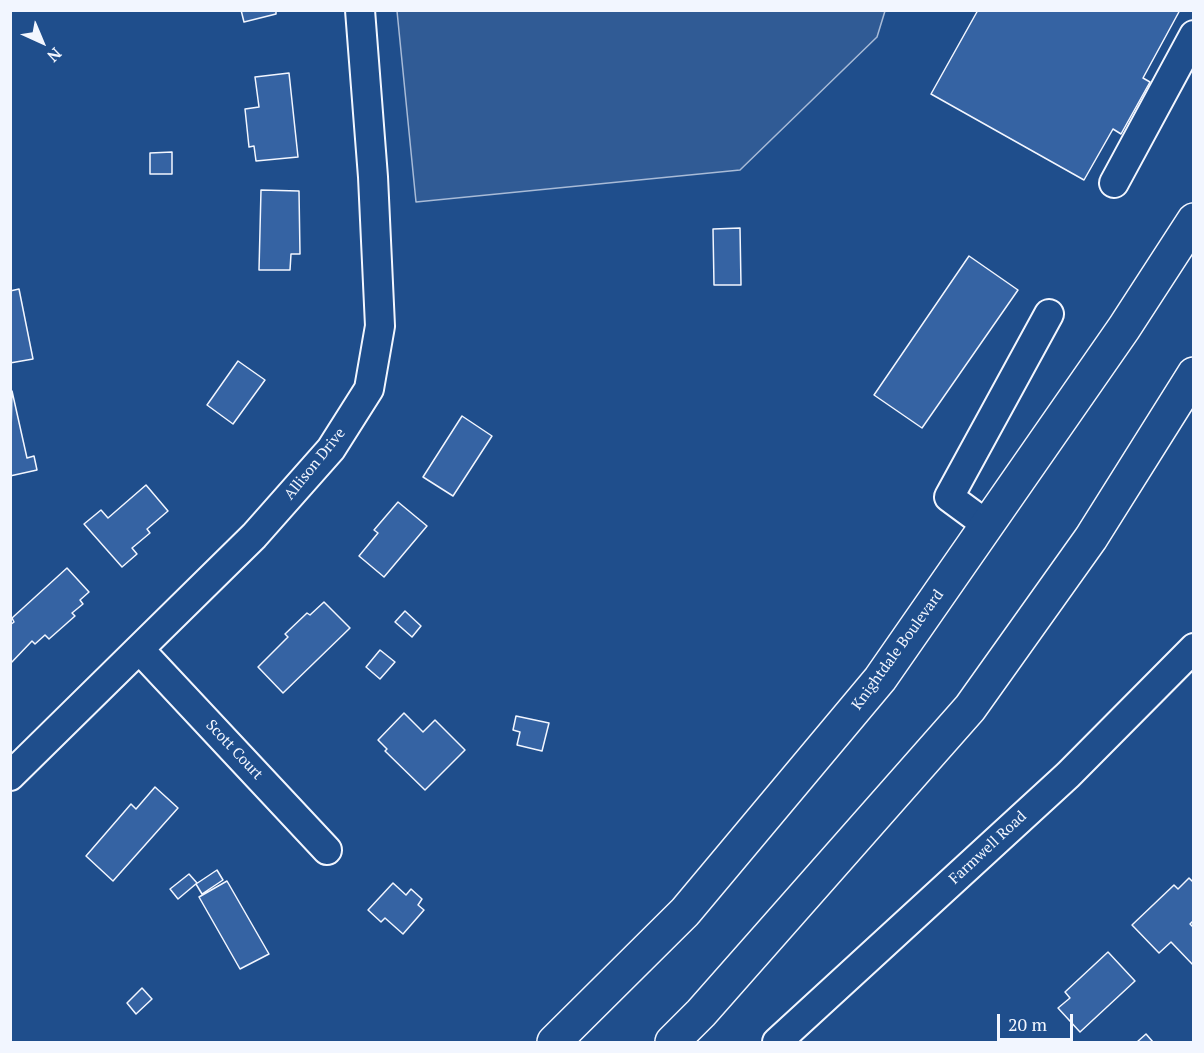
<!DOCTYPE html>
<style>
body{margin:0}
#map{position:relative;width:1204px;height:1053px;overflow:hidden;background:#1f4e8c;font-family:"PT Serif",serif}
canvas{display:block}
.frame{position:absolute;inset:0;border:12px solid #f2f6ff;pointer-events:none}
.north{position:absolute;left:12px;top:12px;width:60px;height:60px;-webkit-text-stroke:4px #1f4e8c;paint-order:stroke;rotate:136deg;font-size:16px;font-weight:700;line-height:24px;text-align:center;color:#f2f6ff}
.north::after{content:'';display:block;margin:auto;width:21px;height:27px;background:#f2f6ff;clip-path:polygon(50% 0,100% 100%,50% 72%,0 100%)}
.scale{position:absolute;left:997px;top:1014px;width:76px;height:27px;box-sizing:border-box;border:3px solid #f2f6ff;border-top:0;padding-left:8px;font-size:18px;line-height:21px;white-space:nowrap;color:#f2f6ff;-webkit-text-stroke:4px #1f4e8c;paint-order:stroke}
</style>
<div id="map">
<canvas width="1204" height="1053"></canvas>
<div class="frame"></div>
<div class="north">N</div>
<div class="scale">20 m</div>
</div>
<script>
const context = document.querySelector('canvas').getContext('2d');
context.lineJoin = 'round';
function fill(path, color) { context.fillStyle = color; context.fill(path, 'evenodd'); }
function strokePath(path, color, width, dash) { context.strokeStyle = color; context.lineWidth = width; context.lineCap = dash ? 'butt' : 'round'; context.setLineDash(dash || []); context.stroke(path); }
function label(font, color, halo, rows, align = 'center') {
  context.font = font + ' "PT Serif",serif'; context.lineWidth = 4.5; context.setLineDash([]); context.textBaseline = 'middle'; context.strokeStyle = halo; context.fillStyle = color; for (const [text, x, y, turn = 0] of rows) {
    context.save(); context.translate(x, y); context.rotate((+turn || 0) * Math.PI / 180); context.textAlign = isNaN(turn) ? turn : align; if (halo) context.strokeText(text, 0, 0); context.fillText(text, 0, 0); context.restore();
  }
}
const built = new Path2D(`
 M397,11V10L885,11L877,37L740,170L416,202Z`);
fill(built, '#305b95');
strokePath(built, '#a8bbd7', 1.5);
const building = new Path2D(`
 M241,10H276V14L244,22Z
 M978,10H1180L1143,78L1150,82L1121,134L1113,129L1084,180L931,94Z
 M289,73L298,157L256,161L254,146L249,147L245,109L259,107L255,77Z
 M172,152V174H150V153Z
 M261,190L299,191L300,254H291L290,270H259Z
 M740,228L741,285H714L713,229Z
 M969,256L1018,290L922,428L874,395Z
 M19,289L33,359L10,363V291Z
 M238,361L265,380L233,424L207,405Z
 M12,391L27,458L34,456L37,470L10,476Z
 M462,416L492,436L453,496L423,477Z
 M146,485L168,511L147,529L150,533L132,548L137,554L122,567L84,524L101,510L108,518Z
 M398,502L427,526L384,577L359,556L378,533L374,530Z
 M67,568L89,592L80,600L83,604L72,613L75,616L49,639L45,635L35,644L32,641L10,664V625L14,622L12,618Z
 M324,602L350,628L283,693L258,667L288,637L285,634L307,613L310,615Z
 M405,611L421,626L412,637L395,622Z
 M380,650L395,662L380,679L366,667Z
 M404,713L423,732L435,720L465,750L425,790L385,751L387,749L378,740Z
 M516,716L549,723L542,751L517,745L520,732L513,730Z
 M155,787L178,808L113,881L86,856L131,804L136,809Z
 M217,870L223,880L202,894L196,884Z
 M189,874L197,883L178,899L170,889Z
 M1189,878L1194,883V920L1190,924L1194,928V966L1171,942L1159,953L1132,925L1174,885L1178,889Z
 M227,881L269,954L240,969L199,897Z
 M393,883L406,895L411,889L422,899L418,905L424,910L403,934L385,918L381,922L368,910Z
 M1108,952L1135,981L1080,1032L1058,1008L1070,998L1065,992Z
 M142,988L152,999L136,1014L127,1003Z
 M1146,1034L1153,1042H1137Z`);
fill(building, '#3563a3');
strokePath(building, '#f2f6ff', 1.5);
const minor = new Path2D(`
 M1114,183L1194,35
 M987,525L949,497L1049,314
 M140,650L327,850
 M10,776L254,536L331,449L369,389L380,326L373,177L360,10
 M777,1042L1068,775L1194,648`);
const major = new Path2D(`
 M554,1042L685,912L880,679L1124,328L1194,220
 M672,1042L701,1013L970,708L1091,538L1194,374`);
strokePath(minor, '#f2f6ff', 32);
strokePath(major, '#f2f6ff', 36);
strokePath(minor, '#1f4e8c', 28);
strokePath(major, '#1f4e8c', 33);
label('15px', '#f2f6ff', '#1f4e8c', [
 ["Allison Drive",315,464,-51],
 ["Knightdale Boulevard",898,650,-54],
 ["Scott Court",234,750,47],
 ["Farmwell Road",988,848,-43]
]);
</script>
